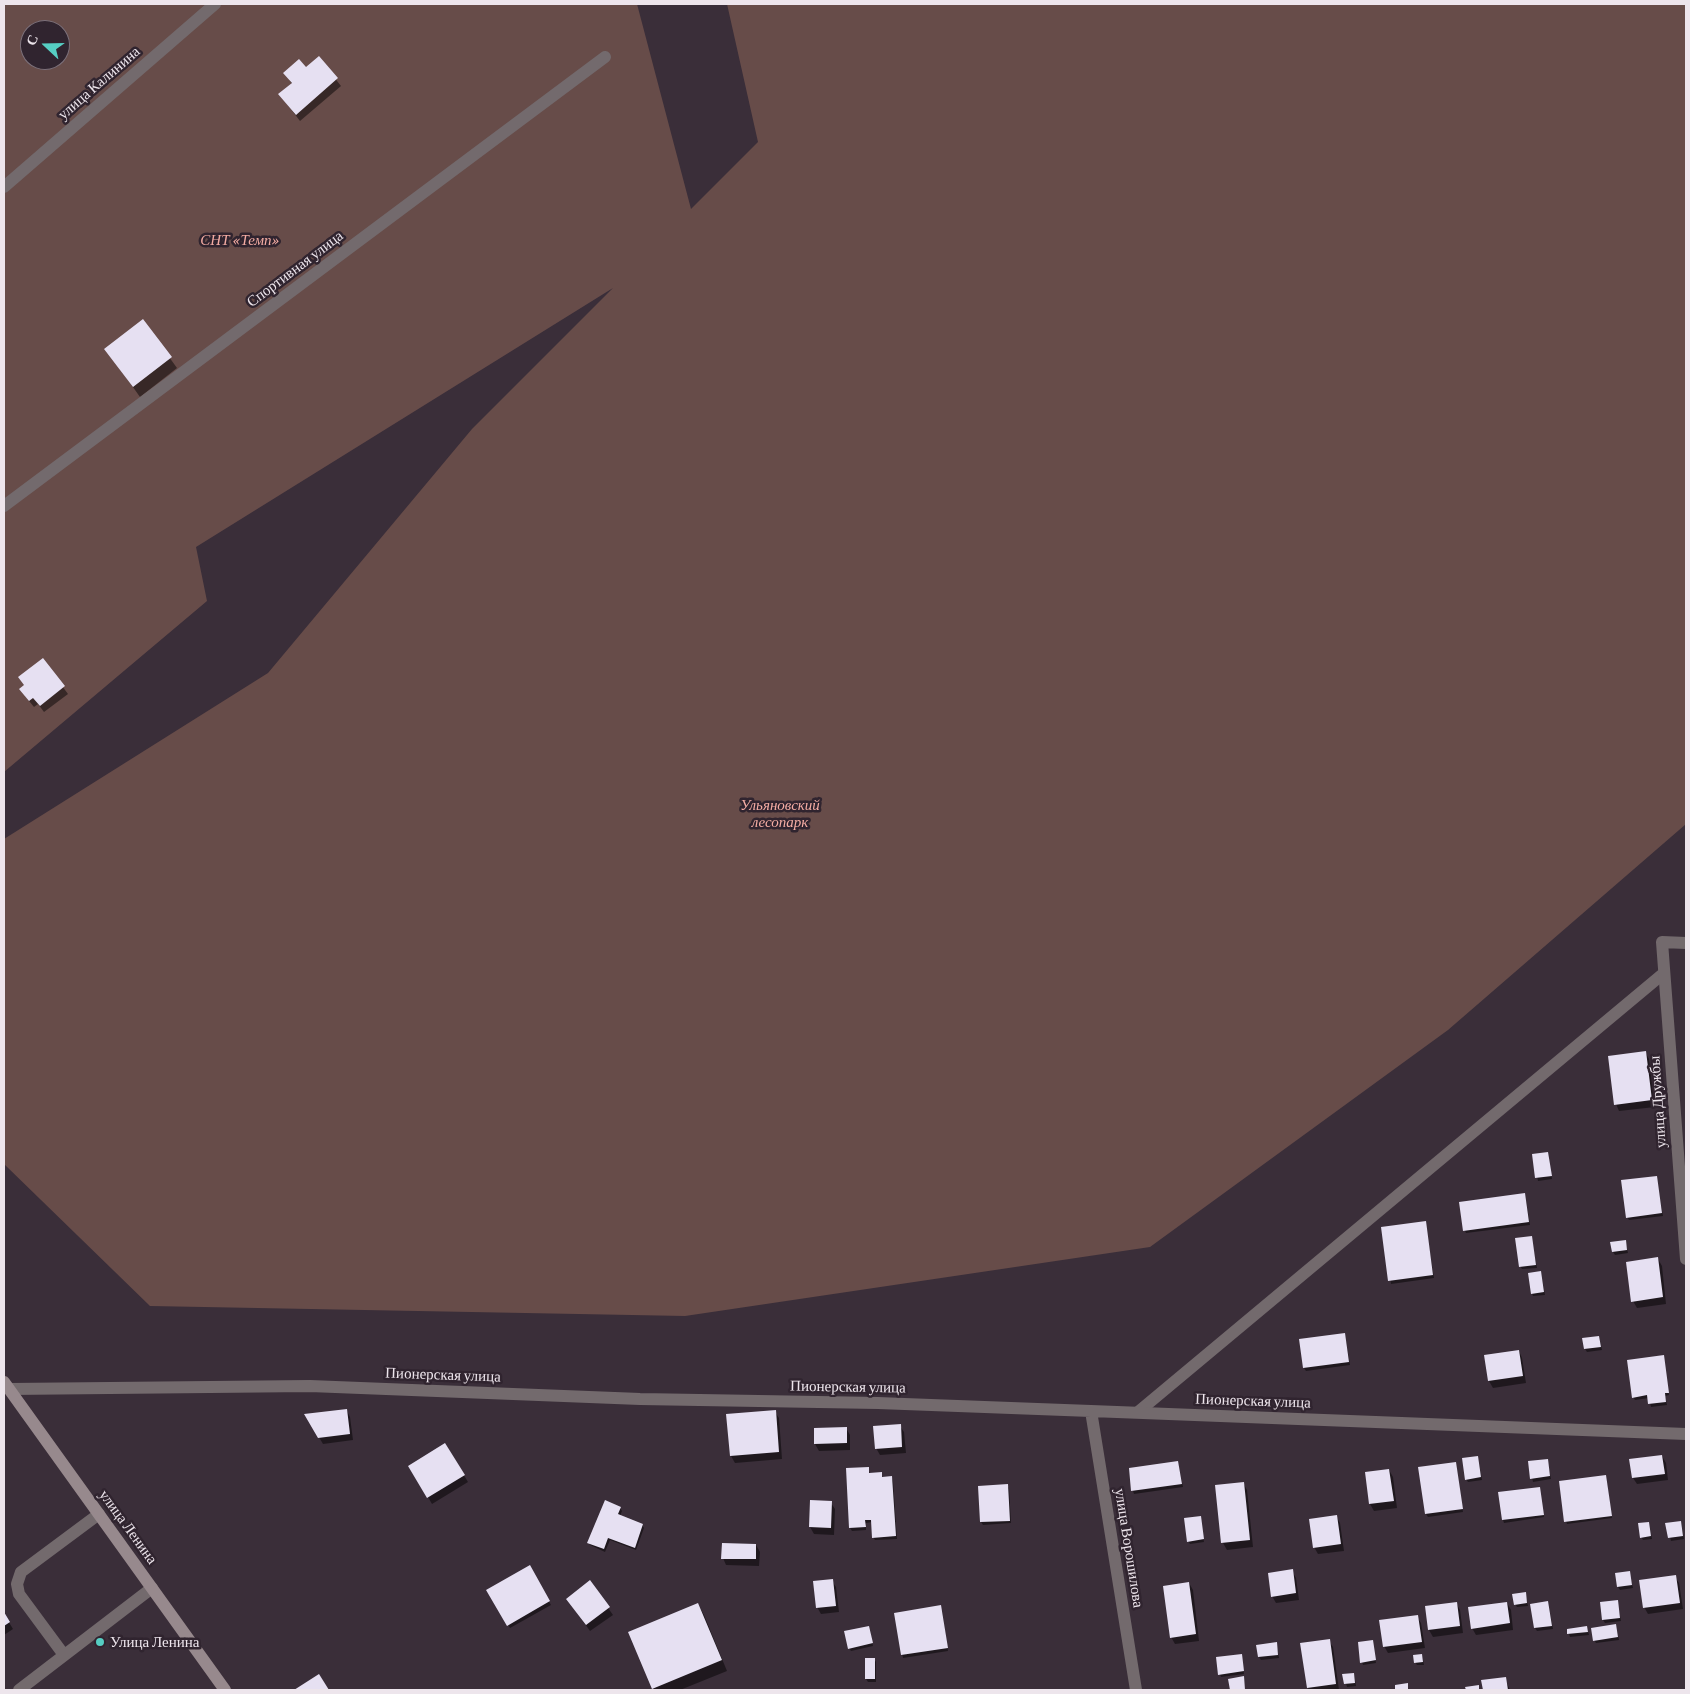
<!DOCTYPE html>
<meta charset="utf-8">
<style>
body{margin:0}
#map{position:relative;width:1690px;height:1694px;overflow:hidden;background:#3a2e39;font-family:"Crimson Pro",serif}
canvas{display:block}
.frame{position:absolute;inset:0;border:5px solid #ede5ec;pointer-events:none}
.north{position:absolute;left:20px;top:20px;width:50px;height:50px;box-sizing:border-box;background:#30242f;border:1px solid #7c717b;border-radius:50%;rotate:291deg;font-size:14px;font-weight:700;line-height:20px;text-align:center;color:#ede5ec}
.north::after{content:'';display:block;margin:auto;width:18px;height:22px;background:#56cec3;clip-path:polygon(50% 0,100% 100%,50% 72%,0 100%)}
</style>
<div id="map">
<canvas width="1690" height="1694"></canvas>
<div class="frame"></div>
<div class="north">С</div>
</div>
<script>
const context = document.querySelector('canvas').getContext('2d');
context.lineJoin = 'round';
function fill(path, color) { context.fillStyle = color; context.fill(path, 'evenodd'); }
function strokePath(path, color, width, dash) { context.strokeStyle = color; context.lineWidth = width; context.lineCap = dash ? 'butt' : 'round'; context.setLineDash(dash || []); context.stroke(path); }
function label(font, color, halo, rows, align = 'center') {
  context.font = font + ' "Crimson Pro",serif'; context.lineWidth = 5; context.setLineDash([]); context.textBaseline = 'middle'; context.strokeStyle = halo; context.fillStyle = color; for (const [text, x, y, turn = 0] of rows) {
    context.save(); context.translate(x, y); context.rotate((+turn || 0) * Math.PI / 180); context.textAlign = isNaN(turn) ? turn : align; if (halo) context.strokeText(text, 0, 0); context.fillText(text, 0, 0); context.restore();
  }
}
fill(new Path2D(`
 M4,4H637L691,209L758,142L727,4H1686V824L1448,1030L1150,1247L685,1316L150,1306L4,1164V839L268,673L472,429L613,288L196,547L207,601L4,772ZM30,30H60V60H30Z`), '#674c49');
fill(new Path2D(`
 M319,58L341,86L300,121L280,95L292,84L285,73L306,69Z
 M143,321L177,368L140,397L106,349Z
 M42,659L68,694L44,712L38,704L34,707L25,696V686Z
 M1645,1052L1649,1059L1655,1107L1619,1111L1616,1104Z
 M1548,1153L1552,1179L1538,1181L1533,1155Z
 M1656,1177L1663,1216L1629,1220L1627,1217Z
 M1525,1194L1530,1225L1466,1233L1465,1231Z
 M1425,1222L1434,1278L1391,1284L1383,1228Z
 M1531,1237L1537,1268L1522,1269L1520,1266Z
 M1625,1241L1628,1253L1615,1255L1613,1252Z
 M1658,1259L1662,1266L1666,1304L1637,1308L1633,1301Z
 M1541,1273L1545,1295L1533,1296L1532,1293Z
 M1345,1335L1350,1365L1306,1371L1304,1368Z
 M1599,1337L1602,1350L1587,1352L1585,1349Z
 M1519,1351L1522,1358L1526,1383L1493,1388L1489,1381Z
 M1663,1356L1669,1395L1665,1396L1667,1405L1651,1407L1649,1398L1635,1400L1633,1397Z
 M347,1411L350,1417L353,1440L323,1444L306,1415Z
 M775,1412L779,1418L782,1459L735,1463L731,1456Z
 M900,1426L904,1432L906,1453L880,1455L876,1448Z
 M846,1428L850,1435V1450L819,1451L815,1444Z
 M445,1444L468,1482L432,1504L410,1466Z
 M1662,1456L1666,1463L1668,1480L1637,1484L1633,1478Z
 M1478,1458L1482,1480L1468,1482L1466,1479Z
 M1547,1460L1551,1479L1533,1482L1529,1462Z
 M1178,1463L1183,1487L1134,1494L1133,1491Z
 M1456,1463L1463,1512L1428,1517L1426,1514Z
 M868,1468L870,1474H881L883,1478H892L893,1481L897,1539L875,1540L873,1537L872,1522L866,1523V1530L852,1531L850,1528Z
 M1389,1470L1393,1477L1397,1508L1374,1511L1370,1504L1366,1473Z
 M1606,1476L1612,1518L1567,1524L1566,1521Z
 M1243,1483L1247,1490L1253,1547L1227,1550L1223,1543L1216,1486Z
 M1007,1485L1009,1488L1011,1523L983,1525L981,1522Z
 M1539,1488L1544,1517L1504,1523L1503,1520Z
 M831,1503L835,1509L834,1535L814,1534L810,1527Z
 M620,1508L622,1511L620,1516L642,1525L644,1528L636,1550L610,1540L605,1552L590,1545L589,1542Z
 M1336,1516L1340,1523L1344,1551L1318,1554L1314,1547Z
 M1200,1517L1204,1542L1190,1544L1188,1541Z
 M1681,1522L1684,1539L1671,1541L1667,1524Z
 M1649,1523L1652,1539L1643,1540L1641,1537Z
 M756,1545L760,1552L759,1566L726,1565L723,1558Z
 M529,1567L551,1605L510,1628L488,1590Z
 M1292,1571L1296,1578L1299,1600L1276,1603L1272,1596Z
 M1629,1573L1633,1588L1620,1590L1618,1587Z
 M1675,1577L1679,1583L1683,1609L1648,1614L1644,1607Z
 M832,1581L836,1587L839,1612L821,1614L817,1607Z
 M590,1582L613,1615L590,1631L567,1599Z
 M1189,1583L1193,1590L1199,1641L1175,1644L1171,1637Z
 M1525,1594L1528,1606L1517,1607L1515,1604Z
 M1617,1601L1621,1621L1605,1623L1603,1620Z
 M1548,1602L1553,1629L1537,1631L1535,1628Z
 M1456,1603L1460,1610L1463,1633L1433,1637L1429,1630L1426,1607Z
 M1507,1603L1511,1610L1513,1630L1476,1635L1472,1628Z
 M698,1604L704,1615L727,1671L680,1690H654L653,1688Z
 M942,1610L948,1651L903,1658L895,1614Z
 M4,1614L13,1629L4,1635Z
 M1417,1617L1421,1623L1425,1648L1388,1653L1384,1646Z
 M1616,1626L1619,1640L1596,1643L1594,1640Z
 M1587,1628L1589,1635L1570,1637L1569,1634L1568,1630Z
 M870,1630L873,1646L851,1651L849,1648Z
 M1329,1641L1333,1647L1339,1690H1309L1308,1688Z
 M1372,1641L1376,1663L1363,1665L1362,1662Z
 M1276,1643L1279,1658L1261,1660L1259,1657Z
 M1241,1655L1244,1674L1221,1677L1220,1674Z
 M1422,1655L1424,1665H1417L1415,1662Z
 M874,1659L876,1662V1682H868L866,1679Z
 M1354,1674L1356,1686L1347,1687L1344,1676Z
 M1505,1679L1510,1690H1484L1483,1681Z`), '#0007');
fill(new Path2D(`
 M319,56L338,78L296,115L278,94L292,83L283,73L299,59L306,67Z
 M143,319L172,357L133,387L104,349Z
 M43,658L65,686L40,706L33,698L29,701L19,689L24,685L18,677Z
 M1646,1051L1652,1100L1614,1105L1608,1056Z
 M1548,1152L1552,1176L1535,1178L1532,1154Z
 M1657,1176L1662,1213L1626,1218L1621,1180Z
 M1525,1193L1529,1222L1463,1231L1459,1202Z
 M1426,1221L1433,1275L1388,1281L1381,1227Z
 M1532,1236L1536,1265L1519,1267L1515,1238Z
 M1626,1240L1627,1250L1612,1252L1610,1242Z
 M1658,1257L1663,1297L1631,1302L1626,1262Z
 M1541,1271L1544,1292L1531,1294L1528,1273Z
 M1345,1333L1349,1362L1303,1368L1299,1339Z
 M1599,1336L1601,1347L1584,1349L1582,1338Z
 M1519,1350L1523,1376L1488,1381L1484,1355Z
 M1664,1355L1669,1393H1665L1666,1402L1648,1404L1647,1395L1632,1398L1627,1360Z
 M347,1409L350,1434L318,1438L304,1414Z
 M776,1410L779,1452L730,1456L726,1414Z
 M901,1424L902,1447L875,1449L873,1426Z
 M847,1427V1443L814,1444V1428Z
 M445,1443L465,1475L427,1498L408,1466Z
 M1662,1455L1665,1474L1632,1478L1629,1459Z
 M1478,1456L1481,1477L1465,1480L1462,1458Z
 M1548,1459L1550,1476L1530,1479L1528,1461Z
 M1178,1461L1182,1484L1131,1491L1129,1468Z
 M1456,1462L1463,1509L1425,1514L1418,1467Z
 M869,1467V1473L882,1472V1477L892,1476L896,1536L872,1538L871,1520H865L866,1527L849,1528L846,1468Z
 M1389,1469L1394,1501L1369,1504L1365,1472Z
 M1606,1475L1612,1516L1564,1522L1559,1481Z
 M1244,1482L1250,1540L1221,1543L1215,1485Z
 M1008,1484L1010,1521L980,1522L978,1486Z
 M1540,1487L1544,1515L1502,1520L1498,1492Z
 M605,1500L621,1507L618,1514L643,1524L635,1548L608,1538L604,1549L587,1543Z
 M810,1500L832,1501L831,1528L809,1527Z
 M1337,1515L1341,1544L1313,1548L1309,1519Z
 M1201,1516L1204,1539L1187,1542L1184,1518Z
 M1681,1521L1683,1536L1668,1538L1665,1523Z
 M1649,1522L1651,1536L1640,1538L1638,1523Z
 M722,1543L756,1544V1559H721Z
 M530,1565L550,1601L507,1626L486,1590Z
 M1293,1569L1296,1593L1271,1597L1268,1573Z
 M1630,1571L1632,1585L1617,1587L1615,1573Z
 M1676,1575L1680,1603L1643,1608L1639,1580Z
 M833,1579L836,1606L816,1608L813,1581Z
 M590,1580L610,1607L586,1625L566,1599Z
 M1189,1582L1196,1634L1170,1638L1163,1586Z
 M1526,1592L1527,1603L1514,1605L1512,1594Z
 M1618,1600L1620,1618L1602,1620L1600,1602Z
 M1548,1601L1552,1626L1534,1628L1530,1604Z
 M1457,1602L1460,1626L1428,1630L1425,1606Z
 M1507,1602L1510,1623L1471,1629L1468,1607Z
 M698,1603L722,1660L652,1689L628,1632Z
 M941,1605L948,1648L901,1655L894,1613Z
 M4,1612L10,1622L4,1626Z
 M1418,1615L1422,1642L1383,1647L1379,1620Z
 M1616,1624L1618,1637L1593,1641L1591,1628Z
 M869,1626L873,1643L848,1649L844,1631Z
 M1587,1626L1588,1632L1567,1634V1629Z
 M1330,1639L1336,1684L1307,1688L1300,1643Z
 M1373,1640L1376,1660L1360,1663L1358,1642Z
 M1277,1642L1278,1655L1258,1657L1256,1645Z
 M1242,1654L1244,1671L1218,1675L1216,1657Z
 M1422,1654L1423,1662L1414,1663L1413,1655Z
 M865,1658H875V1679H865Z
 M1354,1673L1355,1683L1344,1684L1342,1674Z
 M319,1674L329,1690H294Z
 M1244,1676L1245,1690H1230L1228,1679Z
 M1506,1677L1508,1690H1483L1481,1680Z
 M1408,1683V1690H1395V1685Z
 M1479,1685V1690H1466L1465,1687Z`), '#e6e0f2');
strokePath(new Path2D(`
 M4,187L215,4
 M4,506L605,57
 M1138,1412L1664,973
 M64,1655L19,1594L17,1584L21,1572L99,1514
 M19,1690L152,1588`), '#736a6d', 12);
strokePath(new Path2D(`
 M1686,943L1662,942L1686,1259
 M9,1389L310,1386L640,1399L878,1403L1091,1411L1686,1434
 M1091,1411L1136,1690`), '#736a6d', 12);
strokePath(new Path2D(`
 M4,1382L225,1690`), '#97898d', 12);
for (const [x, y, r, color] of [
 [100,1642,5,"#56cec3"]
]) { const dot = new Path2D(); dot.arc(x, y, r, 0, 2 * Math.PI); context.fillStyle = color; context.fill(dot); strokePath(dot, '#30242f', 2); }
label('15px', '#ede5ec', '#30242f', [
 ["улица Калинина",99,83,-41],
 ["Спортивная улица",295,269,-37],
 ["улица Дружбы",1658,1102,-94],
 ["Пионерская улица",443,1375,2],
 ["Пионерская улица",848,1387,1],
 ["Пионерская улица",1253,1401,2],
 ["улица Ленина",128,1527,54],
 ["улица Ворошилова",1129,1548,81]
]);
label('italic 15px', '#f4aca3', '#30242f', [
 ["СНТ «Темп»",240,240],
 ["Ульяновский",780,805],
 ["лесопарк",780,822]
]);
label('15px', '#ede5ec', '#30242f', [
 ["Улица Ленина",110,1642]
], 'left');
</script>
